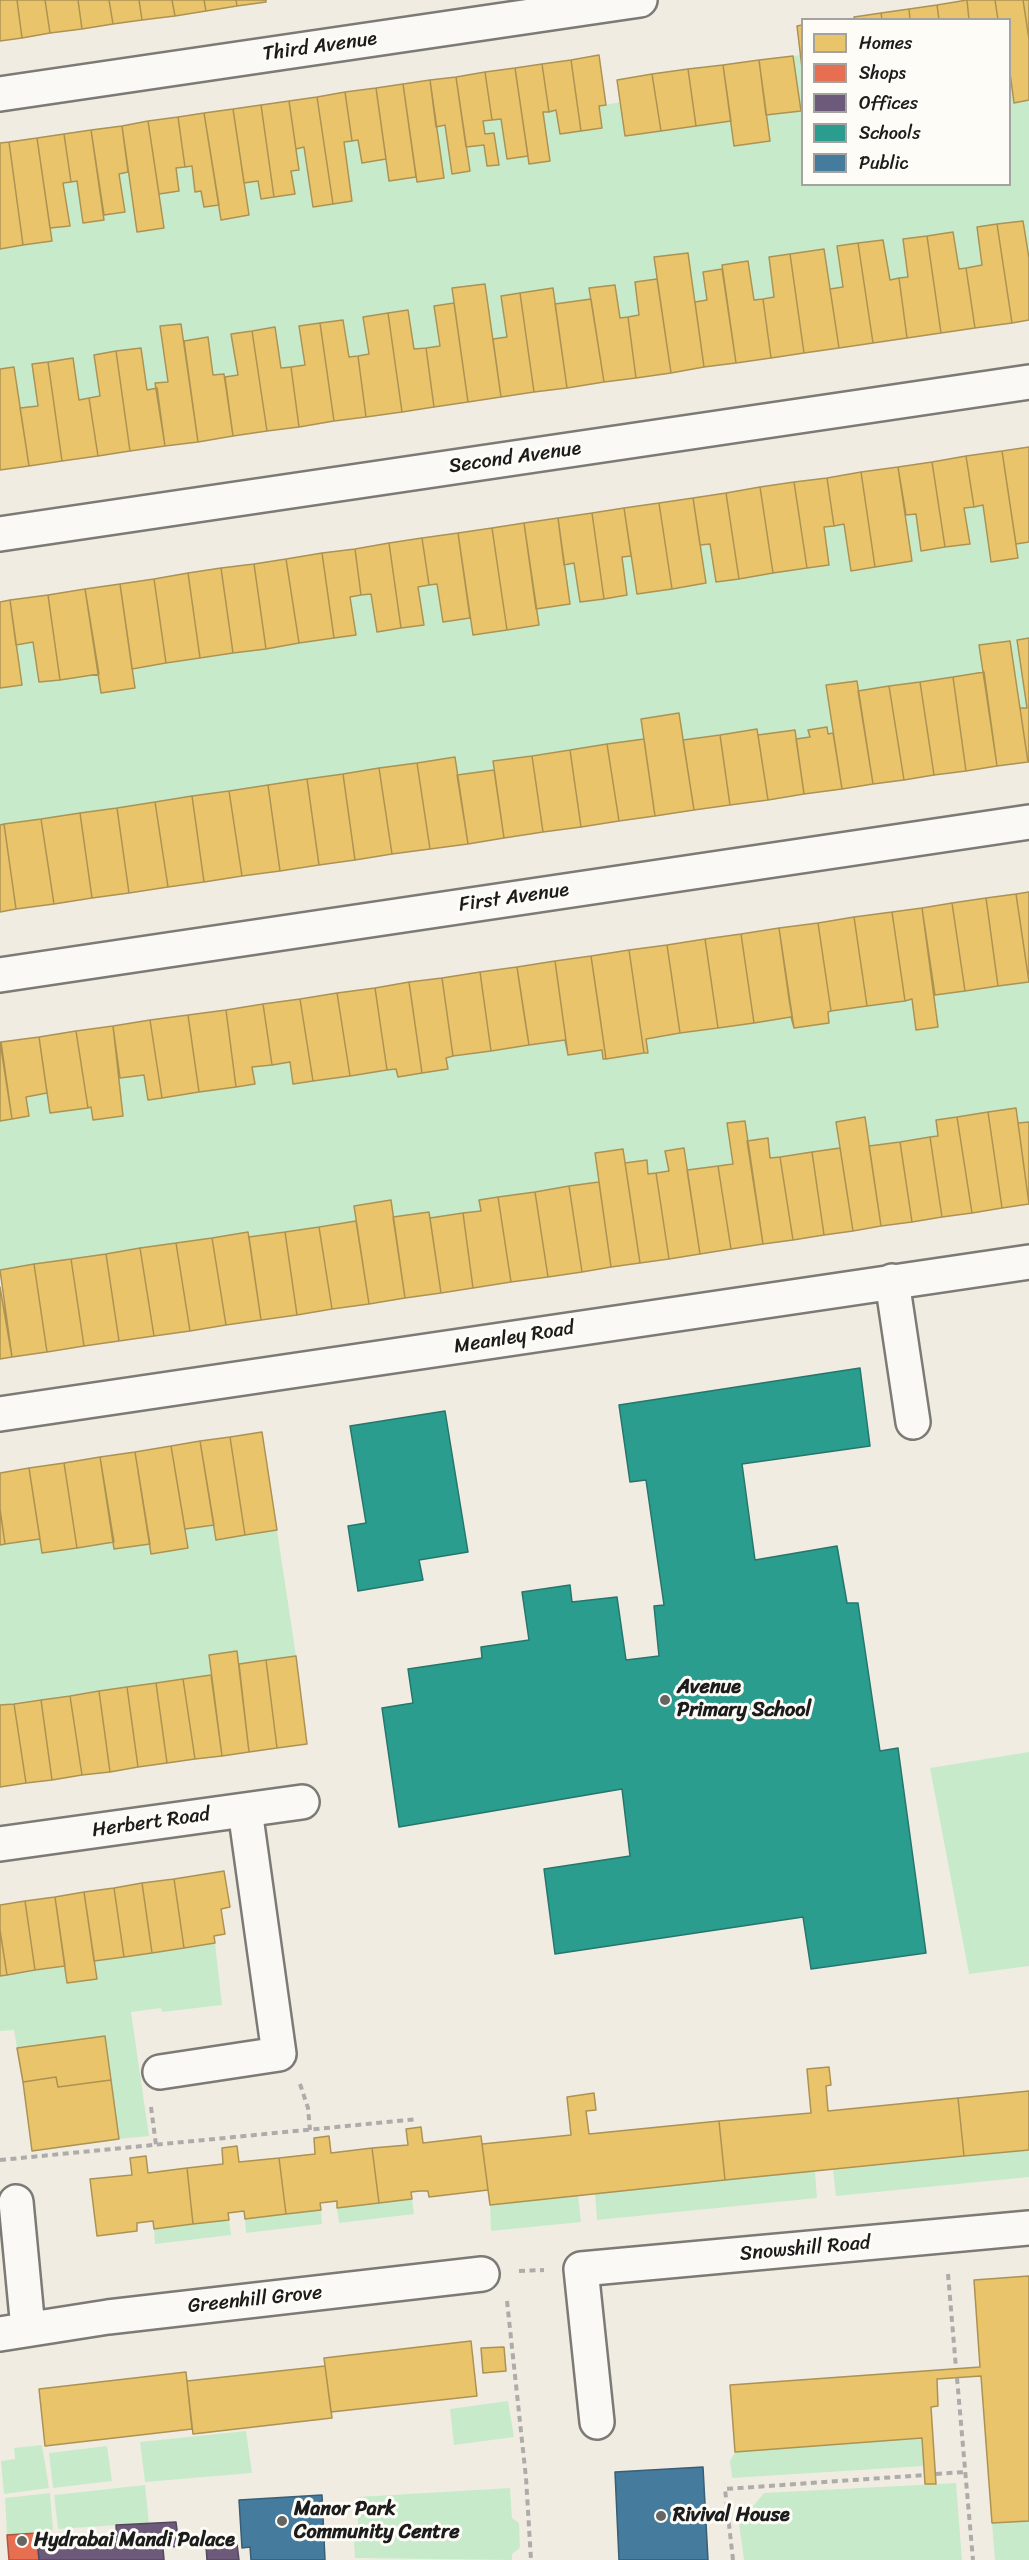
<!DOCTYPE html>
<style>
body{margin:0}
#map{position:relative;width:1029px;height:2560px;overflow:hidden;background:#f1ece2;font-family:Sriracha,sans-serif}
canvas{display:block}
.legend{position:absolute;left:801px;top:18px;width:210px;height:168px;box-sizing:border-box;background:#fdfcf7;border:2px solid #a3a29f;margin:0;padding:8px 10px;list-style:none;font-size:18px;color:#1c1c1c}
.legend li{display:flex;align-items:center;gap:12px;height:30px}
.legend b{width:30px;border:2px solid #a3a29f}
</style>
<div id="map">
<canvas width="1029" height="2560"></canvas>
<ul class="legend">
<li><b style="height:16px;background:#e9c46a"></b>Homes</li>
<li><b style="height:16px;background:#e76f51"></b>Shops</li>
<li><b style="height:16px;background:#6d597a"></b>Offices</li>
<li><b style="height:16px;background:#2a9d8f"></b>Schools</li>
<li><b style="height:16px;background:#457b9d"></b>Public</li>
</ul>
</div>
<script>
const context = document.querySelector('canvas').getContext('2d');
context.lineJoin = 'round';
function fill(path, color) { context.fillStyle = color; context.fill(path, 'evenodd'); }
function strokePath(path, color, width, dash) { context.strokeStyle = color; context.lineWidth = width; context.lineCap = dash ? 'butt' : 'round'; context.setLineDash(dash || []); context.stroke(path); }
function label(font, color, halo, rows, align = 'center') {
  context.font = font + ' Sriracha,sans-serif'; context.lineWidth = 6; context.setLineDash([]); context.textBaseline = 'middle'; context.strokeStyle = halo; context.fillStyle = color; for (const [text, x, y, turn = 0] of rows) {
    context.save(); context.translate(x, y); context.rotate((+turn || 0) * Math.PI / 180); context.textAlign = isNaN(turn) ? turn : align; if (halo) context.strokeText(text, 0, 0); context.fillText(text, 0, 0); context.restore();
  }
}
fill(new Path2D(`
 M801,55L802,184H1010V73L1014,103L1029,100V258L1023,221L977,227L982,265L959,269L953,232L904,239L908,277L890,280L883,240L837,246L843,287L830,289L824,249L769,257L774,297L754,300L748,261L722,265V269L703,272L707,300L695,302L688,253L654,257L657,279L635,282L639,315L620,318L614,285L590,288L591,299L555,304L553,288L502,296L507,337L493,339L485,284L452,288L454,303L434,306L440,346L414,349L408,310L363,317L369,354L349,357L343,320L300,326L305,365L281,368L275,327L232,334L238,375L225,377L224,374L213,375L207,338L184,341L181,324L160,326L168,382L156,383L157,388L147,390L140,348L95,355L100,396L79,400L73,358L32,364L38,406L20,408L14,368L0,369V249L52,241L50,228L69,226L63,183L77,181L83,223L104,220V215L124,212L119,174L128,172L137,232L164,228L159,194L179,191L176,168L191,166L195,192L201,191L204,207L219,205L221,219L249,215L244,183L258,181L261,199L294,194L291,171L299,170L296,149L304,147L313,207L352,201L344,142L358,140L362,163L386,159L389,180L416,177L417,182L444,178L436,127L445,125L452,174L470,171L466,147L484,145L487,166L499,165L485,134L483,121L501,119L507,159L528,156L530,164L550,161L543,112L556,110L560,134L602,128L599,106L621,102L626,136L801,110L793,56Z
 M983,505L991,562L1018,558L1016,544L1029,542V638L1018,640L1027,708H1020L1010,641L984,672L858,691L857,681L827,685L833,733L828,734L826,727L809,730L810,737L796,739L794,730L758,735L757,729L683,740L679,714L641,719L644,739L493,761L494,770L457,775L454,757L0,825V688L22,685L16,645L33,642L39,682L99,674L102,693L135,688L132,669L355,635L350,597L371,594L377,632L424,625L418,587L437,584L443,622L470,618L473,635L539,625L536,609L570,604L564,565L574,563L581,602L627,595L622,557L631,556L637,594L705,583L700,545L710,544L716,582L829,565L824,527L844,524L851,571L912,561L906,515L916,514L921,551L970,544L964,508Z
 M1029,982V1122L1018,1123L1016,1108L937,1120L938,1136L869,1146L864,1117L837,1122L840,1148L770,1158L768,1138L747,1141L745,1121L727,1123L733,1164L687,1170L665,1151L669,1171L648,1174L647,1160L625,1163L623,1149L595,1153L599,1182L479,1200L481,1211L430,1218L429,1212L393,1217L390,1200L354,1206L356,1221L249,1237L248,1232L0,1270V1121L29,1116L26,1097L47,1093L50,1113L91,1107L93,1120L123,1116L118,1079L144,1075L149,1100L254,1084L252,1067L290,1062L294,1084L396,1069L398,1076L448,1069L446,1058L565,1040L567,1055L602,1050L604,1059L648,1053L646,1039L791,1017L793,1028L829,1023L828,1012L912,999L917,1030L938,1027L933,995Z
 M214,1525L216,1540L277,1530L296,1656L239,1664L237,1651L209,1655L211,1675L0,1705V1545L40,1539L43,1553L114,1542L115,1549L150,1544L151,1554L187,1548L185,1529Z
 M1029,1752V1966L969,1974L930,1768Z
 M215,1943L222,2005L162,2012L161,2008L131,2012L149,2136L119,2139L105,2036L17,2048L14,2030L0,2031V1976L65,1966L68,1983L97,1979L94,1961Z
 M1029,2150V2177L836,2196L833,2170Z
 M815,2171L817,2198L597,2220L595,2193Z
 M578,2195L581,2222L491,2231L490,2205Z
 M412,2199L414,2214L339,2223L337,2208Z
 M321,2210L322,2224L246,2233L245,2219Z
 M229,2220L231,2235L155,2244L154,2229Z
 M508,2401L514,2437L454,2445L450,2409Z
 M246,2431L252,2473L145,2482L140,2442Z
 M922,2438L924,2466L732,2478L730,2461L735,2452Z
 M42,2445L49,2488L4,2494L1,2461L15,2459L14,2448Z
 M107,2446L112,2481L53,2488L49,2453Z
 M956,2483L962,2560H744L739,2523L764,2493Z
 M145,2485L149,2523L58,2529L54,2495Z
 M510,2488L512,2518L519,2523L520,2548L512,2554V2560L355,2558L353,2528H358L357,2497Z
 M50,2493L53,2530L7,2535L5,2498Z
 M1029,2521V2560H995L992,2523Z`), '#c7ebca');
const homes = new Path2D(`
 M0,0H17L22,38L0,41Z
 M17,0H45L50,33L22,38Z
 M45,0H78L82,29L50,33Z
 M78,0H109L113,24L82,29Z
 M109,0H139L142,20L113,24Z
 M139,0H172L175,16L142,20Z
 M172,0H204L206,11L175,16Z
 M204,0H236L237,6L206,11Z
 M236,0H266V2L237,6Z
 M967,0L969,20H939L937,5Z
 M967,0H995L998,20H969Z
 M995,0H1023L1029,39V100L1014,103L1010,73V20H998Z
 M1023,0H1029V39Z
 M937,5L939,20H910L909,9Z
 M909,9L910,20H882L881,13Z
 M881,13L882,20H854V17Z
 M802,25V68L797,26Z
 M599,55L606,105L599,106L602,128L581,131L571,60Z
 M793,56L801,111L766,115L759,60Z
 M571,60L581,131L560,134L556,110L549,112L542,64Z
 M759,60L770,141L734,146L723,65Z
 M542,64L549,112H543L550,161L529,164L515,68Z
 M723,65L731,121L696,126L688,69Z
 M515,68L528,156L507,159L501,119L492,120L485,72Z
 M688,69L696,126L661,131L652,74Z
 M485,72L492,120L483,121L485,134L494,133L499,165L487,166L484,145L466,147L456,77Z
 M652,74L661,131L625,136L617,80Z
 M456,77L470,171L452,174L445,125L436,127L430,80Z
 M430,80L444,178L417,182L403,84Z
 M403,84L416,177L389,181L376,88Z
 M376,88L386,159L362,163L358,140L352,141L345,92Z
 M345,92L352,141L344,142L352,201L333,204L317,97Z
 M317,97L333,204L313,207L304,147L296,149L289,101Z
 M289,101L299,170L291,171L295,194L274,197L261,105Z
 M261,105L274,197L261,199L258,181L244,183L233,109Z
 M233,109L249,215L221,220L204,113Z
 M204,113L219,205L204,207L201,191L195,192L192,166L185,167L178,117Z
 M178,117L185,167L176,168L179,191L159,194L148,121Z
 M148,121L164,228L137,232L122,126Z
 M122,126L128,172L119,174L125,212L104,215L91,130Z
 M91,130L104,220L83,223L77,181L71,182L64,134Z
 M64,134L71,182L63,183L70,226L50,228L37,138Z
 M37,138L52,241L23,245L9,142Z
 M9,142L23,245L0,249V143Z
 M1023,221L1029,258V320L1012,323L997,224Z
 M997,224L1012,323L975,328L966,268L982,265L977,227Z
 M953,232L959,269L966,268L975,328L941,333L927,236Z
 M927,236L941,333L907,338L899,278L908,277L903,239Z
 M883,240L890,280L899,278L907,338L873,343L858,243Z
 M858,243L873,343L839,348L830,289L843,287L837,246Z
 M824,249L839,348L804,353L790,254Z
 M688,253L704,367L671,373L654,257Z
 M790,254L804,353L771,358L763,299L774,297L769,257Z
 M748,261L754,300L763,299L771,358L736,363L722,265Z
 M722,269L736,363L704,367L695,302L707,300L703,272Z
 M657,279L671,373L636,378L628,317L639,315L635,282Z
 M485,284L501,397L468,402L452,288Z
 M615,285L620,318L628,317L636,378L604,382L589,288Z
 M553,288L567,388L534,392L520,293Z
 M520,293L534,392L501,397L493,339L507,337L501,296Z
 M591,299L604,382L567,388L555,304Z
 M454,303L468,402L434,407L426,348L440,346L434,306Z
 M408,310L414,349L426,348L434,407L402,412L388,313Z
 M388,313L402,412L366,417L358,356L369,354L363,317Z
 M343,320L349,357L358,356L366,417L334,421L320,323Z
 M320,323L334,421L299,427L291,367L305,365L299,326Z
 M181,324L198,442L165,446L155,383L168,382L160,326Z
 M275,327L281,368L291,367L299,427L267,431L252,331Z
 M252,331L267,431L233,436L225,377L238,375L231,334Z
 M208,337L213,375L224,374L233,436L198,442L184,341Z
 M141,348L147,390L157,388L165,446L130,451L116,351Z
 M116,351L130,451L98,456L89,398L100,396L94,355Z
 M73,358L79,400L89,398L98,456L62,461L48,362Z
 M48,362L62,461L29,466L20,408L38,406L32,364Z
 M14,367L29,466L0,470V369Z
 M1029,447V542L1016,544L1002,451Z
 M1002,451L1018,558L991,562L983,505L974,507L966,456Z
 M966,456L974,507L964,508L970,544L945,547L932,462Z
 M932,462L945,547L921,551L916,514L906,515L898,467Z
 M898,467L912,561L875,567L861,472Z
 M861,472L875,567L851,571L844,524L834,526L827,478Z
 M827,478L834,526L824,527L829,565L807,568L794,482Z
 M794,482L807,568L773,573L760,487Z
 M760,487L773,573L739,579L726,493Z
 M726,493L739,579L716,582L710,544L700,545L693,498Z
 M693,498L706,583L672,589L659,503Z
 M659,503L672,589L637,594L624,508Z
 M624,508L631,556L622,557L627,595L604,599L592,513Z
 M592,513L604,599L580,602L574,563L564,565L558,518Z
 M558,518L570,604L536,609L524,523Z
 M524,523L539,625L507,630L492,528Z
 M492,528L507,630L473,635L458,533Z
 M458,533L470,618L443,622L437,584L429,585L422,538Z
 M422,538L429,585L418,587L424,625L401,628L389,543Z
 M389,543L401,628L377,632L371,594L361,595L355,549Z
 M355,549L361,595L350,597L356,635L334,638L322,553Z
 M322,553L334,638L299,643L286,559Z
 M286,559L299,643L266,649L254,564Z
 M254,564L266,649L233,653L221,568Z
 M221,568L233,653L200,658L188,573Z
 M188,573L200,658L166,663L154,579Z
 M154,579L166,663L132,669L120,584Z
 M120,584L135,688L101,693L85,589Z
 M85,589L99,674L60,680L48,595Z
 M48,595L60,680L39,682L33,642L16,645L10,600Z
 M10,600L22,685L0,688V602Z
 M1029,638V762H1028L1020,708H1027L1017,640Z
 M1010,641L1028,762L997,766L979,645Z
 M984,672L997,766L966,771L953,677Z
 M953,677L966,771L934,775L920,682Z
 M857,681L873,784L842,789L826,685Z
 M920,682L934,775L904,780L889,686Z
 M889,686L904,780L873,784L858,691Z
 M679,713L694,810L655,816L641,719Z
 M827,727L828,734L833,733L842,789L804,794L796,739L810,737L808,730Z
 M757,729L768,800L730,805L720,735Z
 M795,730L804,794L768,800L758,735Z
 M720,735L730,805L694,810L683,740Z
 M644,739L655,816L619,821L607,744Z
 M607,744L619,821L581,827L570,750Z
 M570,750L581,827L543,832L532,756Z
 M532,756L543,832L504,838L493,761Z
 M455,757L468,844L430,849L417,763Z
 M417,763L430,849L392,854L379,768Z
 M379,768L392,854L355,860L343,774Z
 M494,770L504,838L468,844L457,775Z
 M343,774L355,860L319,865L307,779Z
 M307,779L319,865L280,871L268,785Z
 M268,785L280,871L242,876L229,791Z
 M229,791L242,876L204,882L192,796Z
 M192,796L204,882L168,887L155,802Z
 M155,802L168,887L129,893L117,808Z
 M117,808L129,893L92,898L80,813Z
 M80,813L92,898L54,904L41,819Z
 M41,819L54,904L16,909L4,824Z
 M4,824L16,909L0,912V825Z
 M1029,892V982L1016,894Z
 M1016,894L1029,982L998,986L986,898Z
 M986,898L998,986L965,991L952,903Z
 M952,903L965,991L935,995L922,908Z
 M922,908L938,1027L916,1030L912,999L905,1001L892,912Z
 M892,912L905,1001L867,1006L854,917Z
 M854,917L867,1006L831,1011L818,923Z
 M818,923L831,1011L828,1012L829,1023L794,1028L779,928Z
 M779,928L789,999L794,1028L791,1017L754,1023L741,934Z
 M741,934L754,1023L718,1028L705,939Z
 M705,939L718,1028L680,1033L667,945Z
 M667,945L680,1033L646,1039L648,1053H644L629,950Z
 M629,950L644,1053L606,1059L591,956Z
 M591,956L598,1003L606,1059H603L602,1050L568,1055L555,961Z
 M555,961L565,1033L568,1055L565,1040L529,1045L524,1014L517,967Z
 M517,967L529,1045L491,1051L480,972Z
 M480,972L491,1051L453,1056L442,978Z
 M442,978L453,1056L446,1058L448,1069L422,1073L409,982Z
 M409,982L422,1073L398,1077L396,1069L387,1070L375,988Z
 M375,988L387,1070L350,1076L337,993Z
 M337,993L350,1076L313,1081L300,999Z
 M300,999L313,1081L293,1084L290,1062L272,1065L263,1004Z
 M263,1004L272,1065L252,1067L255,1084L236,1087L226,1010Z
 M226,1010L236,1087L199,1092L188,1015Z
 M188,1015L199,1092L162,1098L150,1020Z
 M150,1020L162,1098L148,1100L144,1075L120,1078L113,1026Z
 M113,1026L123,1116L93,1120L91,1107L88,1108L76,1031Z
 M76,1031L88,1108L50,1113L39,1037Z
 M39,1037L47,1093L26,1097L29,1116L12,1119L1,1042Z
 M0,1042L12,1119L0,1121Z
 M1016,1108L1029,1204L1002,1208L988,1112Z
 M988,1112L1002,1208L972,1213L957,1117Z
 M865,1117L881,1226L853,1231L836,1122Z
 M957,1117L972,1213L942,1217L930,1137L938,1136L936,1120Z
 M745,1121L763,1244L731,1249L718,1166L733,1164L727,1123Z
 M1029,1122V1204L1018,1123Z
 M930,1137L942,1217L912,1222L900,1142Z
 M768,1138L770,1158L780,1157L793,1240L763,1244L747,1141Z
 M900,1142L912,1222L881,1226L869,1146Z
 M684,1148L700,1254L669,1259L656,1173L669,1171L665,1151Z
 M840,1148L853,1231L824,1235L812,1152Z
 M623,1149L640,1263L611,1267L595,1153Z
 M812,1152L824,1235L793,1240L780,1157Z
 M647,1160L648,1174L656,1173L669,1259L640,1263L625,1163Z
 M718,1166L731,1249L700,1254L687,1170Z
 M599,1182L611,1267L582,1272L569,1186Z
 M569,1186L582,1272L548,1277L535,1192Z
 M535,1192L548,1277L511,1282L498,1197Z
 M498,1197L511,1282L473,1288L463,1213L481,1211L479,1200Z
 M391,1200L405,1298L369,1304L354,1206Z
 M429,1212L441,1293L405,1298L393,1217Z
 M463,1213L473,1288L441,1293L430,1218Z
 M356,1221L369,1304L332,1309L319,1227Z
 M319,1227L332,1309L297,1315L285,1232Z
 M248,1232L261,1320L226,1325L212,1238Z
 M285,1232L297,1315L261,1320L249,1237Z
 M212,1238L226,1325L190,1331L176,1243Z
 M176,1243L190,1331L154,1336L140,1248Z
 M140,1248L154,1336L119,1341L106,1254Z
 M106,1254L119,1341L84,1346L71,1259Z
 M71,1259L84,1346L47,1352L34,1264Z
 M34,1264L47,1352L12,1357L0,1270Z
 M0,1287L12,1357L0,1359Z
 M262,1432L277,1530L245,1535L230,1437Z
 M230,1437L245,1535L216,1540L200,1441Z
 M200,1441L214,1525L185,1529L171,1446Z
 M171,1446L188,1548L151,1554L135,1452Z
 M135,1452L150,1544L114,1549L100,1457Z
 M100,1457L114,1542L77,1548L64,1463Z
 M64,1463L77,1548L42,1553L29,1468Z
 M29,1468L40,1539L5,1544L0,1509V1473Z
 M0,1509L5,1544L0,1545Z
 M237,1651L249,1752L222,1756L209,1655Z
 M296,1656L307,1744L277,1748L266,1660Z
 M266,1660L277,1748L249,1752L239,1664Z
 M211,1675L222,1756L195,1759L183,1679Z
 M183,1679L195,1759L167,1763L156,1683Z
 M156,1683L167,1763L138,1767L127,1687Z
 M127,1687L138,1767L110,1772L99,1691Z
 M99,1691L110,1772L82,1775L70,1696Z
 M70,1696L82,1775L52,1780L41,1700Z
 M41,1700L52,1780L26,1783L14,1704Z
 M14,1704L26,1783L0,1787V1705Z
 M224,1871L230,1907L221,1909L225,1934L214,1936L215,1943L184,1948L174,1879Z
 M174,1879L184,1948L152,1953L142,1883Z
 M142,1883L152,1953L124,1957L114,1888Z
 M114,1888L124,1957L94,1961L84,1892Z
 M84,1892L97,1979L67,1983L55,1897Z
 M55,1897L65,1966L35,1970L25,1901Z
 M25,1901L35,1970L7,1975L0,1930V1905Z
 M0,1930L7,1975L0,1976Z
 M105,2036L111,2080L58,2087L56,2077L23,2082L17,2048Z
 M829,2067L831,2085L826,2086L828,2111L958,2098L964,2156L725,2180L719,2121L811,2113L807,2069Z
 M56,2077L58,2087L111,2080L119,2139L32,2151L23,2082Z
 M1029,2091V2150L964,2156L958,2098Z
 M594,2093L596,2110L586,2111L589,2134L719,2121L725,2180L490,2205L482,2144L571,2135L567,2097Z
 M421,2127L423,2143L481,2136L488,2190L429,2197L428,2191H420L411,2192L412,2199L379,2203L372,2148L408,2145L406,2129Z
 M329,2136L331,2153L372,2148L379,2203L337,2208V2201L320,2203L321,2210L286,2214L279,2158L315,2154L314,2138Z
 M237,2146L239,2162L279,2158L286,2214L245,2219L244,2211L228,2213L229,2220L193,2224L187,2168L223,2164L222,2148Z
 M146,2156L148,2173L187,2168L193,2224L154,2229L153,2221L137,2223V2231L97,2236L90,2179L132,2175L130,2158Z
 M1029,2276V2521L992,2523L981,2376L937,2379L938,2406L931,2407L936,2484H925L922,2438L735,2452L730,2385L980,2367L974,2280Z
 M471,2341L477,2396L331,2412L324,2358Z
 M504,2347L506,2371L483,2373L481,2348Z
 M325,2366L332,2418L193,2434L187,2381Z
 M186,2372L192,2429L45,2446L39,2389Z`);
fill(homes, '#e9c46a');
strokePath(homes, '#ac9253', 1.5);
const shops = new Path2D(`
 M37,2533L39,2560H9L7,2535Z`);
fill(shops, '#e76f51');
strokePath(shops, '#aa5641', 1.5);
const offices = new Path2D(`
 M176,2522L179,2546L163,2548L164,2560H39L38,2548L117,2543L116,2525Z
 M237,2544L239,2560H207L206,2546Z`);
fill(offices, '#6d597a');
strokePath(offices, '#55475e', 1.5);
const schools = new Path2D(`
 M860,1368L870,1446L742,1464L755,1560L837,1546L847,1603H858L880,1751L898,1748L926,1953L811,1969L803,1917L555,1954L544,1869L630,1856L622,1789L399,1827L382,1708L413,1703L408,1669L482,1658L481,1647L529,1640L522,1592L570,1585L572,1602L617,1597L626,1660L659,1656L654,1606L664,1605L646,1480L630,1482L619,1405Z
 M445,1411L468,1552L419,1560L423,1580L358,1591L348,1526L366,1523L350,1426Z`);
fill(schools, '#2a9d8f');
strokePath(schools, '#26766c', 1.5);
const public = new Path2D(`
 M703,2467L708,2560H619L615,2472Z
 M322,2495L325,2560H251L250,2547L242,2548L239,2500Z`);
fill(public, '#457b9d');
strokePath(public, '#395e76', 1.5);
const minor = new Path2D(`
 M0,94L640,0
 M0,534L1029,382
 M0,975L1029,822
 M892,1281L913,1422
 M0,1414L1029,1262
 M0,1844L302,1802
 M160,2072L279,2054L245,1810
 M16,2202L28,2329
 M0,2334L108,2317L482,2274
 M597,2422L581,2269L1029,2228`);
strokePath(minor, '#7c7a75', 38);
strokePath(new Path2D(`
 M300,2084L308,2108L310,2130
 M151,2107L156,2145
 M0,2160L418,2119
 M519,2271L544,2270
 M948,2274L956,2368
 M507,2301L526,2478L531,2560
 M957,2378L973,2560
 M936,2474L965,2472
 M733,2560L725,2489L925,2475`), '#aeacaa', 4, [6, 4.5]);
strokePath(minor, '#faf9f6', 33);
for (const [x, y, r, color] of [
 [665,1700,6,"#676561"],
 [661,2516,6,"#676561"],
 [282,2521,6,"#676561"],
 [22,2541,6,"#676561"]
]) { const dot = new Path2D(); dot.arc(x, y, r, 0, 2 * Math.PI); context.fillStyle = color; context.fill(dot); strokePath(dot, '#fdfcf7', 2); }
label('20px', '#1c1c1c', '#fdfcf7', [
 ["Third Avenue",320,47,-8],
 ["Second Avenue",515,458,-8],
 ["First Avenue",514,898,-8],
 ["Meanley Road",514,1338,-9],
 ["Herbert Road",151,1823,-8],
 ["Snowshill Road",805,2249,-5],
 ["Greenhill Grove",255,2300,-6]
]);
label('bold 20px', '#1c1c1c', '#fdfcf7', [
 ["Avenue",677,1688],
 ["Primary School",677,1711],
 ["Manor Park",294,2510],
 ["Community Centre",294,2533],
 ["Rivival House",673,2516],
 ["Hydrabai Mandi Palace",34,2541]
], 'left');
</script>
